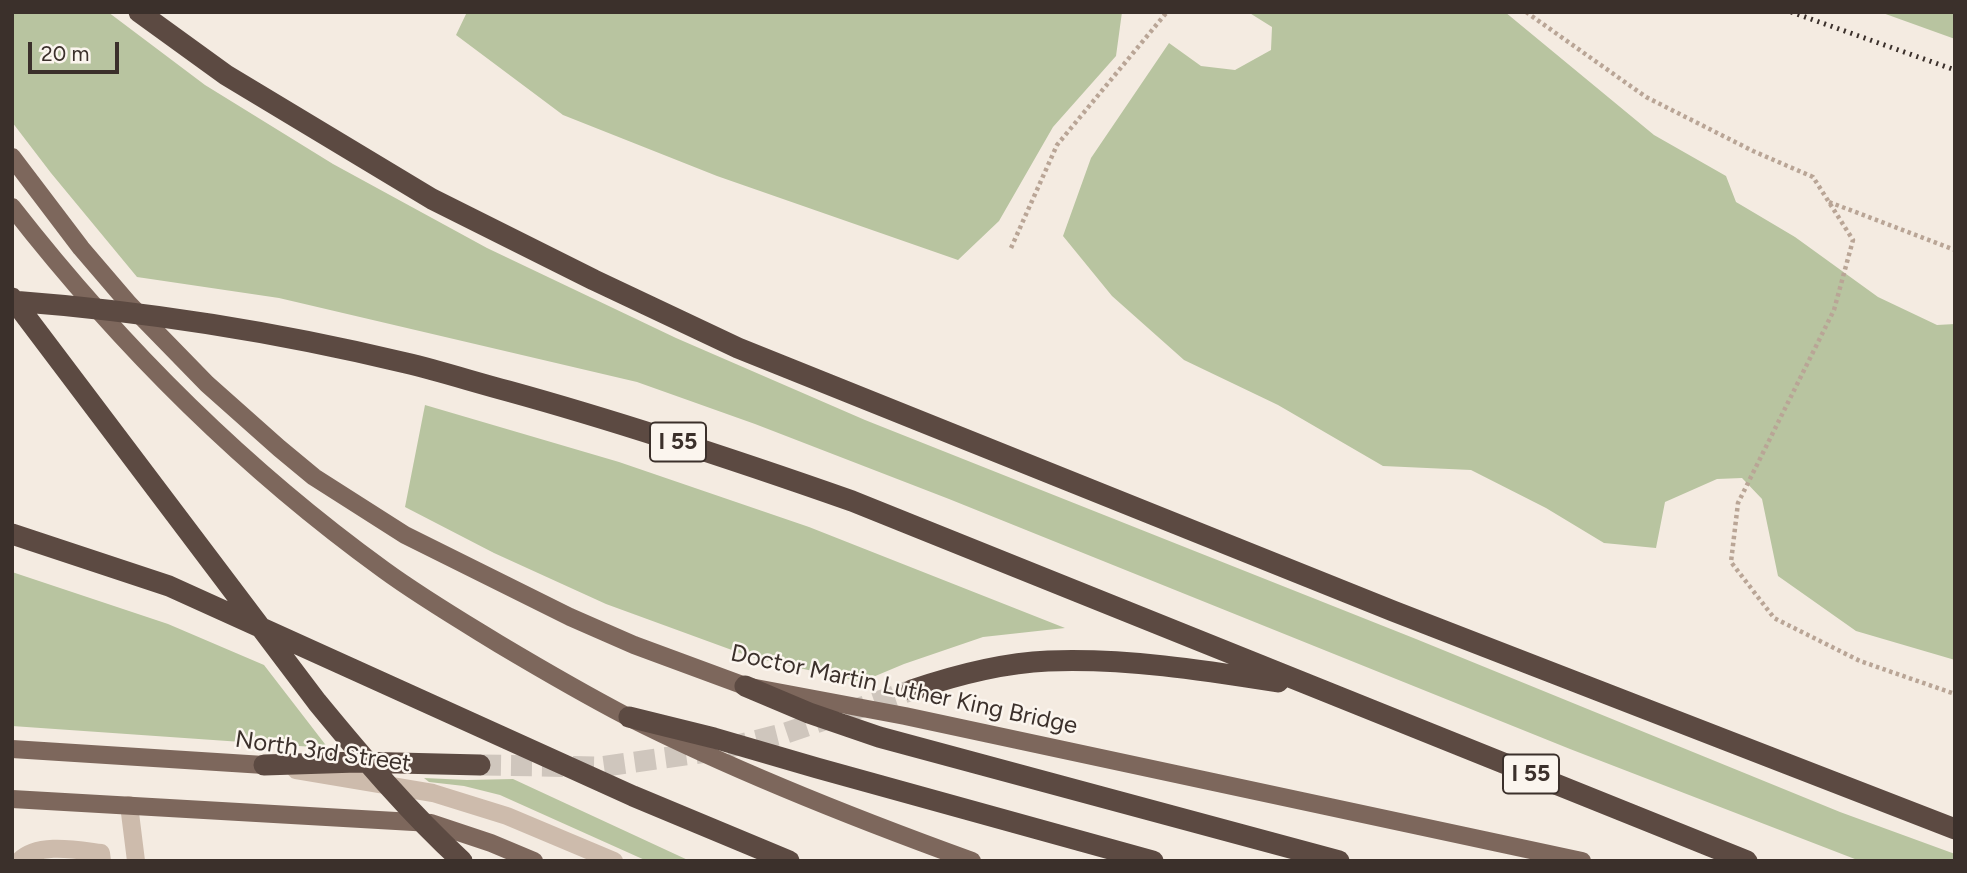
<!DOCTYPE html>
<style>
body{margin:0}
#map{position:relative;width:1967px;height:873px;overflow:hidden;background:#f4ebe1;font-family:Figtree,sans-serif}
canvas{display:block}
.frame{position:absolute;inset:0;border:14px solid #3b302b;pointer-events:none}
.scale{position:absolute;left:28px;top:42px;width:91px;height:32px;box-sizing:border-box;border:4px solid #3b302b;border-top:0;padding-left:9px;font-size:21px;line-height:24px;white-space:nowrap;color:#3b302b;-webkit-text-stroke:5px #fbf5ee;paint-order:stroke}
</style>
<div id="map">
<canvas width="1967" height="873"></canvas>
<div class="frame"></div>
<div class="scale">20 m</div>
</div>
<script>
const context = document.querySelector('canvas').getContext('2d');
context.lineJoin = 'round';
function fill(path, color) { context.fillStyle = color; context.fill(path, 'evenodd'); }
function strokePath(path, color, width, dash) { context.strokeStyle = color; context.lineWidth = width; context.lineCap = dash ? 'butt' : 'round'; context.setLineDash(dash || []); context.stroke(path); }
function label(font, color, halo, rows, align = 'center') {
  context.font = font + ' Figtree,sans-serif'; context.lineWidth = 5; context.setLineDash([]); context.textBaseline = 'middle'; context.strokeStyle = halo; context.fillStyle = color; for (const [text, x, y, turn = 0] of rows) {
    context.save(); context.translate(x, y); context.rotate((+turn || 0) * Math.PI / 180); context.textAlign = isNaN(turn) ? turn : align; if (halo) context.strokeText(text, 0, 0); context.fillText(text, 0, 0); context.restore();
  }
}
fill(new Path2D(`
 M12,12H108L205,85L333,164L487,248L676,338L865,420L1416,639L1840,812L1955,854V861H1860L1570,749L949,499L755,424L637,382L279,298L137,277L51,173L12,122Z
 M467,12H1122L1116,56L1053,127L999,221L958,260L717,176L563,115L456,35Z
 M1248,12H1505L1654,135L1726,176L1736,202L1795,237L1878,297L1937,325L1955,324V660L1856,631L1778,576L1762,499L1742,478L1717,479L1665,502L1656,548L1604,543L1546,508L1471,470L1383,466L1278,405L1184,360L1112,296L1063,236L1091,158L1169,43L1201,66L1235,70L1271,50L1272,27Z
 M1880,12H1955V39Z
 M425,405L619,462L809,527L1065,628L983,637L904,664L861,682L751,657L606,604L494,553L405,507Z
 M12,572L168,624L264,665L328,748L12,726Z
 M424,778L467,780L513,779L690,861H647L500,795L464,786L429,782Z`), '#b8c4a0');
strokePath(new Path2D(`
 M480,765L599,767L714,751L786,733L912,690`), '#cfc6bd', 21, [21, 10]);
strokePath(new Path2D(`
 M1526,12L1646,97L1753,151L1813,177L1853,240L1834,310L1738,503L1731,562L1774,618L1860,661L1955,694
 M1829,202L1955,250
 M1011,248L1057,145L1167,12`), '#b9a596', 4.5, [3.5, 3.5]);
strokePath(new Path2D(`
 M296,770L433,793L507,816L614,861
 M129,805L136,861
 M19,861C38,842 77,850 101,853L102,861`), '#cdbbac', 18);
strokePath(new Path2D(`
 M12,157L81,248L129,304L207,384L279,448L314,477L405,535L570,617L634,645L745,686L905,716L1582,861
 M12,207C119,344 243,468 384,570C421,597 460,620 499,644C541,669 584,694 628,717C739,773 856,819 972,861
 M12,749L264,765
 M12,799L431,823L491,843L534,861`), '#7d675c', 18);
strokePath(new Path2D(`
 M139,12L226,75L432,199L594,280L738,348L1393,611L1955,829
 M12,298L317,702C363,758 409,812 462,861
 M12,301C144,311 277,332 406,363C440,371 474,382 508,391C624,423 738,461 852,501L1747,861
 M12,534L169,586L633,796L789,861
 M745,686L809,713L879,737L1339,861
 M912,690C956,675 1001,663 1048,661C1126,658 1202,670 1278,682
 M629,717L714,738L817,768L1153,861
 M264,765L357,762L480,765`), '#5c4a42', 21);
strokePath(new Path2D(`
 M1791,12L1955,70`), '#3b302b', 5, [2, 5]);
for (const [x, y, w] of [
 [678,442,56],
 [1531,774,56]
]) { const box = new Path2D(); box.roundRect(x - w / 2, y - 19.5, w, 39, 5); context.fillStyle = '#fbf5ee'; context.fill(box); strokePath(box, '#3b302b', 2); }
label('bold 23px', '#3b302b', null, [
 ["I 55",678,442],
 ["I 55",1531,774]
]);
label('24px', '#3b302b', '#fbf5ee', [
 ["Doctor Martin Luther King Bridge",904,690,12],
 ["North 3rd Street",323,752,8]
]);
</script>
